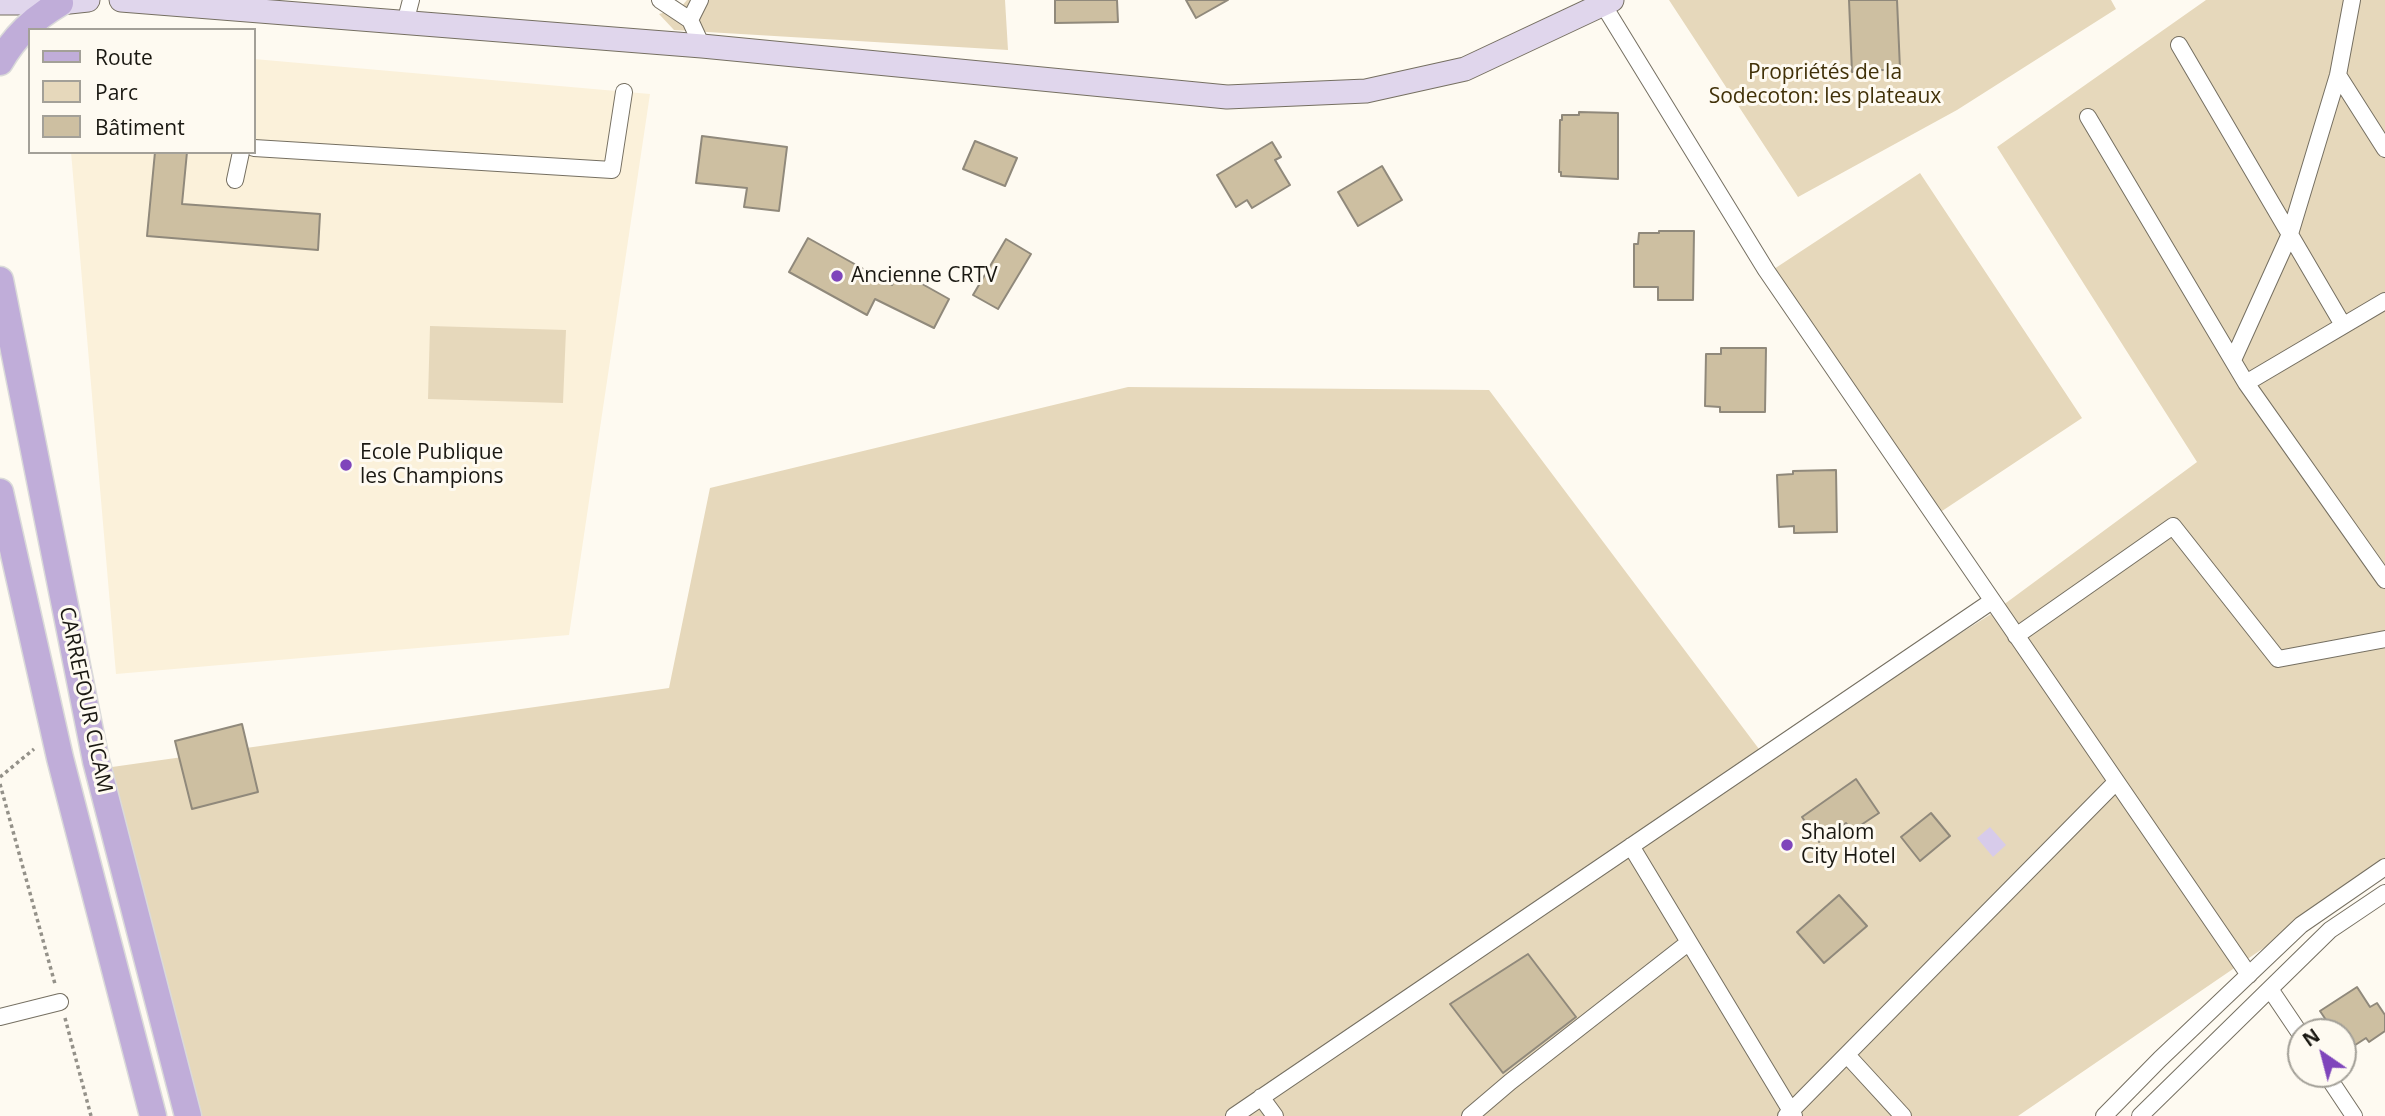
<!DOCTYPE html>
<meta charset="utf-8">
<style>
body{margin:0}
#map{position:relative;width:2385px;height:1116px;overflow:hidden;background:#fefaf1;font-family:"Open Sans",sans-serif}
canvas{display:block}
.legend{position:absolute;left:28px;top:28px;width:228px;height:126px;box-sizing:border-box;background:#fefaf1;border:2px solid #a3a098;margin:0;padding:9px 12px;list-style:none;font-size:21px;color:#1a1812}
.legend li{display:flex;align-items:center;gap:14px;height:35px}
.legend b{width:35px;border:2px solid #a3a098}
.north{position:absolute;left:2287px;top:1018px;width:70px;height:70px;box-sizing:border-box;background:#fefaf1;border:2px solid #a3a098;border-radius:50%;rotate:325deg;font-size:19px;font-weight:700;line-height:28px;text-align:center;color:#1a1812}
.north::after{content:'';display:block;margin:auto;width:24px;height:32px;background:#7f45bb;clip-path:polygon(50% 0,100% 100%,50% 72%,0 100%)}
</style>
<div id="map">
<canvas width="2385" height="1116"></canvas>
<ul class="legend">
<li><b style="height:9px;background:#c0add9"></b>Route</li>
<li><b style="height:19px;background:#e6d8bb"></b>Parc</li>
<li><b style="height:19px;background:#cdbfa1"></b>Bâtiment</li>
</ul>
<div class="north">N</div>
</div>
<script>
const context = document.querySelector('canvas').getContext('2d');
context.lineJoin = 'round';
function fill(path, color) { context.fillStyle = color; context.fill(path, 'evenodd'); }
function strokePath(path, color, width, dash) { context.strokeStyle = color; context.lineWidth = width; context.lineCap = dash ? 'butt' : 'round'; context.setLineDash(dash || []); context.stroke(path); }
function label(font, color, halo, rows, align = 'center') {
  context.font = font + ' "Open Sans",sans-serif'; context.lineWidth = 6; context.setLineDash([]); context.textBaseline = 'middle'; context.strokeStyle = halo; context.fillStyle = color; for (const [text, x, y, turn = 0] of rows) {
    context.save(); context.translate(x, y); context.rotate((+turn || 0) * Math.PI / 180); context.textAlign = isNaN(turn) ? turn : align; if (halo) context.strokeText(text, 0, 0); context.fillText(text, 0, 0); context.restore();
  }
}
fill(new Path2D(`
 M254,59L650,94L569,635L116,674L71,152H254Z`), '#fbf1da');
fill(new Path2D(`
 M687,0H1005L1008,50L674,30L659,14L680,8Z
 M1669,0H2111L2116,9L1957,110L1798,197Z
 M2206,0H2385V865L2018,1116H180L91,770L669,688L710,488L1128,387L1489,390L1765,757L1991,614L2197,462L1997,147Z
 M1920,173L2082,418L1936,515L1774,269Z
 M430,326L566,330L563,403L428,399Z`), '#e6d8bb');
fill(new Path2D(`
 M1990,827L2006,845L1993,857L1977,838Z`), '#d7cbea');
const building = new Path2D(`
 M1055,0H1117L1118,22L1055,23Z
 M1186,0H1228L1196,18Z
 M1849,0H1897L1900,69L1852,72Z
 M1579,112L1618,113V179L1561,176V172H1559L1560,120H1562V115H1579Z
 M702,136L787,147L779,211L744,207L747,188L696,183Z
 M975,141L1017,158L1005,186L963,169Z
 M1272,142L1281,157L1275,160L1290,185L1252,208L1247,200L1236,207L1217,175Z
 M155,152H187L182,204L320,214L318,250L147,236Z
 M1382,166L1402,200L1358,226L1338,192Z
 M1659,231H1694L1693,300H1658V287H1634V244H1638L1639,233H1659Z
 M808,238L892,285L899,271L949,299L934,328L875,299L867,315L789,272Z
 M1006,239L1031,254L998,309L973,295Z
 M1721,348H1766L1765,412H1720V407L1705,406L1706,354H1721Z
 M1836,470L1837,532L1794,533V526L1779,527L1777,475L1793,474V471Z
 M242,724L258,792L192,809L175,741Z
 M1856,779L1879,813L1852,831L1846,823L1819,842L1802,817Z
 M1931,813L1950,836L1920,861L1901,837Z
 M1839,895L1867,926L1824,963L1797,932Z
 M1528,954L1576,1017L1503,1073L1450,1004Z
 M2357,987L2370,1007L2377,1003L2385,1015V1031L2369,1042L2366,1038L2343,1053V1032H2334L2320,1011Z`);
fill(building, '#cdbfa1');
strokePath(building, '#90897b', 2);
const street = new Path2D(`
 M660,0L690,20L702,46
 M1604,6L1766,270L2249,975
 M690,20L700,0
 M405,23L411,0
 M2179,45L2343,325
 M2338,75L2385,149
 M2088,117L2246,383L2385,580
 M254,148L612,170L624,92
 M235,180L241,152
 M2233,360L2290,234L2338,75L2352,0
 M2246,383L2385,301
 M2016,636L2173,526L2278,659L2385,639
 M1631,846L1794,1116
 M2270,989L2301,1035
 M0,1017L60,1002
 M1847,1055L1903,1116
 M2326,1074L2354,1116
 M1261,1097L1275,1116
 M1234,1116L1992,601
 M1470,1116L1510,1082L1688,943
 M1786,1116L2116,782
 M2104,1116L2160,1059L2301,925L2385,867
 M2140,1116L2330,930L2385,893`);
const secondary = new Path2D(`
 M121,0L702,46L1227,97L1366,91L1465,69L1612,0
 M0,3H60L88,0`);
const primary = new Path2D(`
 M0,62C15,36 33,19 60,3
 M0,280L96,761L188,1116
 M0,492L60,758L153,1116`);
strokePath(street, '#756f61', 18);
strokePath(secondary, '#756f61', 25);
strokePath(primary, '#dadad9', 29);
strokePath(new Path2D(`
 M0,777L34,749
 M0,784L55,984
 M65,1018L91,1116`), '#949189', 3.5, [3.5, 3.5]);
strokePath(street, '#fff', 16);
strokePath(secondary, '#e0d6ec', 23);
strokePath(primary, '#c0add9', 26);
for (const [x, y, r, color] of [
 [837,276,7,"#7f45bb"],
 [346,465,7,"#7f45bb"],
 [1787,845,7,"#7f45bb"]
]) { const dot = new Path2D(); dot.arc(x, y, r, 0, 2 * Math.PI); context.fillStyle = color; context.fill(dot); strokePath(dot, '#fefaf1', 2.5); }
label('21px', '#413108', '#fefaf1', [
 ["Propriétés de la",1825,73],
 ["Sodecoton: les plateaux",1825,97]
]);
label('21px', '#1a1812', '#fefaf1', [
 ["Ancienne CRTV",851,276],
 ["Ecole Publique",360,453],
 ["les Champions",360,477],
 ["Shalom",1801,833],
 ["City Hotel",1801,857]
], 'left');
label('21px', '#1a1812', '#fefaf1', [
 ["CARREFOUR CICAM",85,700,78]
]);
</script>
